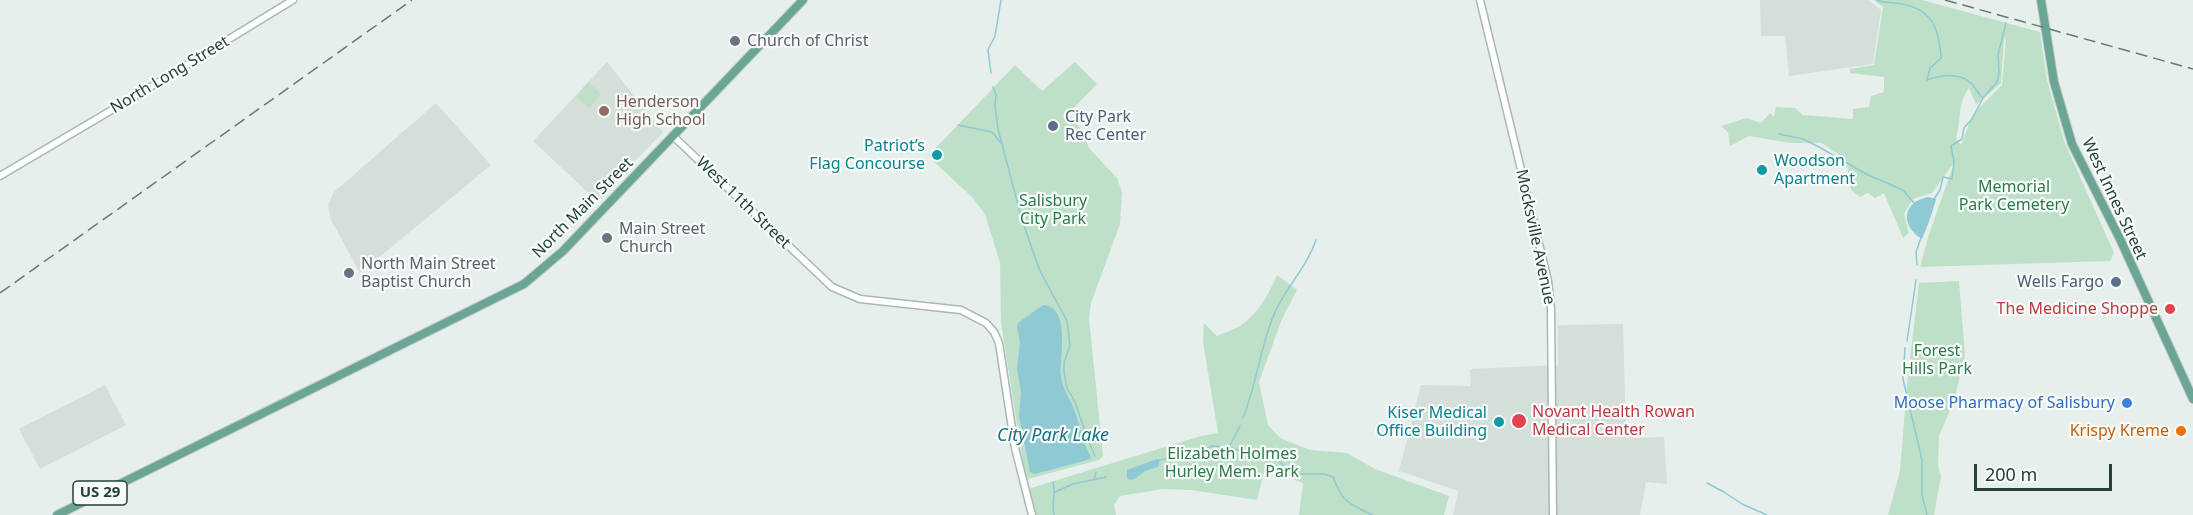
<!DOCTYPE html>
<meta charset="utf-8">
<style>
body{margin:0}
#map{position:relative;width:2193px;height:515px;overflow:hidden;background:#e6efeb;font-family:"Noto Sans",sans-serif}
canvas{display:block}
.scale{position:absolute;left:1974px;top:464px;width:138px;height:27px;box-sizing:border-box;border:3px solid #24423a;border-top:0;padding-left:8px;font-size:18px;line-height:21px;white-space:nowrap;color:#24423a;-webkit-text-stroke:4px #f7fbf9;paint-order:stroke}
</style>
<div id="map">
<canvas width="2193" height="515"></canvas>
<div class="scale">200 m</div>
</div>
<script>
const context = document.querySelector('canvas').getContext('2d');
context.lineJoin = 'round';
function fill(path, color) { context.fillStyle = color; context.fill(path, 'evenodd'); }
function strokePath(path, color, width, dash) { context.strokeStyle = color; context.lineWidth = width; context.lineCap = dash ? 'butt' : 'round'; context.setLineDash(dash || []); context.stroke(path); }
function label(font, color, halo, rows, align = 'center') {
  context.font = font + ' "Noto Sans",sans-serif'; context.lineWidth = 4.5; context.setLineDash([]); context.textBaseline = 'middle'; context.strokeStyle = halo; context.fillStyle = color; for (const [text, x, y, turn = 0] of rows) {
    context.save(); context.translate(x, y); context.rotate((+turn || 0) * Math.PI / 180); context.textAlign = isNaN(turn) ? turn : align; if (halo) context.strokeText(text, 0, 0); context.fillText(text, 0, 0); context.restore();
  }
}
fill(new Path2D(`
 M1760,0H1868L1881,10L1873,64L1789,76L1785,36H1761Z
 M607,62L663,132L597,201L533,141Z
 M436,103L491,165L360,273L331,220L328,205L334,192Z
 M1623,324L1626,432L1634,438L1664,437L1667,484L1646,482L1640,515H1453L1458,491L1399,471L1421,385L1471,386L1470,369L1558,365V325Z
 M105,385L126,425L40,469L19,429Z`), '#d4dfda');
fill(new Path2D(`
 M1874,0H1922L2040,32L2047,80L2064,141L2114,253L2110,261L1920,267L1928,237L1954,163L1932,193L1913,199L1904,214L1909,233L1903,238L1884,193L1875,198L1868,193L1860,197L1851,190L1846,160L1822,143H1790L1749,136L1730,146L1728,132L1721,126L1747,118L1761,123L1770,113L1774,117L1776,107L1795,108L1803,115L1853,119V109L1869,107L1871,96L1884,92V77L1850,73V69L1874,65L1883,7ZM2006,39L2002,85L1973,114L1961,145L1956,138C1962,119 1957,103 1969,88L1976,105L2001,83L2004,40Z
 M1075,62L1097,84L1068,114L1081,129L1089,148L1117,178L1122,192L1120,224L1091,303L1089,318L1103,456L1099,460L1028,479L1025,476L1001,322L1000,263L985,214L973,198L930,158L929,155L1015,65L1042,91Z
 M588,82L601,94L589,108L576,97Z
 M1277,275L1297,290L1282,319L1259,382L1268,425L1280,438L1310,450L1347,453L1375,469L1449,496L1444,515H1299L1303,483L1265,468L1257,500L1191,490L1163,489L1120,496L1114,505L1116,515H1036L1029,493L1031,488L1201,436L1218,433L1203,342L1204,323L1217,336C1225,332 1233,330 1240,326C1258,314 1269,294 1277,275Z
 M1959,281L1965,355L1954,401L1939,436L1938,466L1941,476L1934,515H1888L1900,471L1907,385L1919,283Z`), '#bfe0c8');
fill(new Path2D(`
 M1928,197L1936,199C1933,211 1927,228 1922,239C1900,226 1902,202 1928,197Z
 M1043,305C1072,307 1059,359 1061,376C1062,386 1066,392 1071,402C1077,415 1080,428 1084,442C1086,448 1090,453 1091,459L1035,474L1030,472L1019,416L1021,392L1017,369L1020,342L1017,327L1018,323Z
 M1157,459L1160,460L1158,467L1145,471L1135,479L1130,480L1127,478V470Z`), '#8ec9d4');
strokePath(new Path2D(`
 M1877,0C1883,3 1889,2 1896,3C1930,7 1939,25 1941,58L1930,68L1927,80C1941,75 1957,72 1970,82C1975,86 1977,93 1982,97
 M991,73L988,50L995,36L1001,0
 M993,87L996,95L995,107L998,129L1022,220L1040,271L1067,321L1070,346L1064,362V373L1067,388L1075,402L1088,440L1095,456
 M958,125L992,132L1001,143
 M1779,134L1803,139L1819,147L1868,175L1903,190L1914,203
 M1934,199L1940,190L1943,177L1952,179L1954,162L1951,146L1962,139L1964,128L1972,119L1983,98L1997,82L1999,72L1998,55L2006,23
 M1917,265L1916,252L1921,238
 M1907,341L1916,280
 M1905,348L1903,379L1922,460V495L1927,515
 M1243,418C1257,384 1260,346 1275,312C1287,286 1307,267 1316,240
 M1229,447L1257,456L1277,459L1287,469L1296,474H1324L1333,477C1344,505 1348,502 1372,515
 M1160,460L1175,456L1199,453L1212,446L1229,447L1240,426
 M1094,480L1096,472
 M1053,482C1056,493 1051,505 1054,515
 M1707,483L1724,492L1742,504L1767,515
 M1055,492L1073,484L1106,477`), '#8ec9d4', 1.5);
const minor = new Path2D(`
 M1480,0L1548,281L1551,309L1553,515
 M673,136L832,287L860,299L961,310L986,323L994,332L999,343L1015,448L1032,515
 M0,176L149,88L293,0`);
const major = new Path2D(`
 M2041,0L2054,82L2072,144L2120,239L2193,399
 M57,515L524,284L563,251L803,0`);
strokePath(minor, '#a8b8b2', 9);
strokePath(major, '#c2cac8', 10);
strokePath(minor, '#fff', 6);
strokePath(major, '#6aa596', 8);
strokePath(new Path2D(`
 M1945,0L2193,69
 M0,293L412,0`), '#5f7d75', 1.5, [12, 6]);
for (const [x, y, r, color] of [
 [735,41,6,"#6b7280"],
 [604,111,6,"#8d6e63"],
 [1053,126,6,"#5c6f8a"],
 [937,155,6,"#0f9aa8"],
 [1762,170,6,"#0f9aa8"],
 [607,238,6,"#6b7280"],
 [349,273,6,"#6b7280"],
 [2116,282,6,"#5c6f8a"],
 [2170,309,6,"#e0444e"],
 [2127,403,6,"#3f7fe0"],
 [1519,421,8,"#e0444e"],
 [1499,422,6,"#0f9aa8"],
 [2181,431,6,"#e8710a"]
]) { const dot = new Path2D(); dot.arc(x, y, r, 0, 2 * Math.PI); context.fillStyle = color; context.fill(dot); strokePath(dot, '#f7fbf9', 2); }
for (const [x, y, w] of [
 [100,493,54]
]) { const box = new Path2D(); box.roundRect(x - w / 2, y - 12, w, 24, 4.5); context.fillStyle = '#f7fbf9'; context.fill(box); strokePath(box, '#24423a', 1.5); }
label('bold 15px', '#24423a', null, [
 ["US 29",100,493]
]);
label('16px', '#5b616d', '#f7fbf9', [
 ["Church of Christ",747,41],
 ["Main Street",619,229],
 ["Church",619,247],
 ["North Main Street",361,264],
 ["Baptist Church",361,282]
], 'left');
label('16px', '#24423a', '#f7fbf9', [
 ["North Long Street",170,75,-31],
 ["West Innes Street",2114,199,65],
 ["West 11th Street",743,203,44],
 ["North Main Street",583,208,-45],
 ["Mocksville Avenue",1535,237,78]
]);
label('16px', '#785e54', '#f7fbf9', [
 ["Henderson",616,102],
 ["High School",616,120]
], 'left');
label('16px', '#4e5e75', '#f7fbf9', [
 ["City Park",1065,117],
 ["Rec Center",1065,135],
 ["Wells Fargo",2104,282,"right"]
], 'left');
label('16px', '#0d838f', '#f7fbf9', [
 ["Patriot’s",925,146],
 ["Flag Concourse",925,164],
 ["Woodson",1774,161,"left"],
 ["Apartment",1774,179,"left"],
 ["Kiser Medical",1487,413],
 ["Office Building",1487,431]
], 'right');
label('16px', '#2d7a4b', '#f7fbf9', [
 ["Memorial",2014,187],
 ["Park Cemetery",2014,205],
 ["Salisbury",1053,201],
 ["City Park",1053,219],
 ["Forest",1937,351],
 ["Hills Park",1937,369],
 ["Elizabeth Holmes",1232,454],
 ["Hurley Mem. Park",1232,472]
]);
label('16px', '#be3a42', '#f7fbf9', [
 ["The Medicine Shoppe",2158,309],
 ["Novant Health Rowan",1532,412,"left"],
 ["Medical Center",1532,430,"left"]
], 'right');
label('16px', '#366cbe', '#f7fbf9', [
 ["Moose Pharmacy of Salisbury",2115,403]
], 'right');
label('16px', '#c56008', '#f7fbf9', [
 ["Krispy Kreme",2169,431]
], 'right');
label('italic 18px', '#1c6f80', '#f7fbf9', [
 ["City Park Lake",1053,436]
]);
</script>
